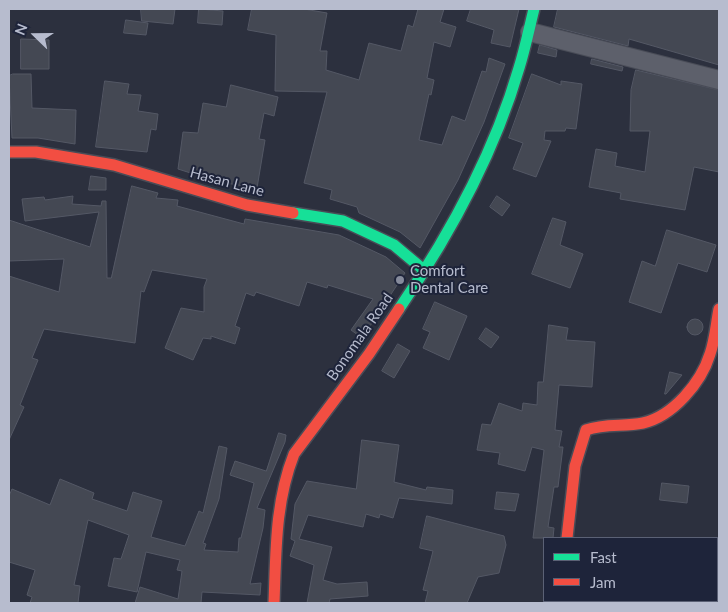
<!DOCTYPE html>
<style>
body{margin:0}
#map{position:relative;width:728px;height:612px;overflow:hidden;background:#2c303e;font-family:Lato,sans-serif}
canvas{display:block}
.frame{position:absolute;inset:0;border:10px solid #b7bcce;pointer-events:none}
.legend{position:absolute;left:543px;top:537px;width:175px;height:65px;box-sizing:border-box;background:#1e243a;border:1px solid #5b6175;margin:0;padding:6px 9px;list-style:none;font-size:15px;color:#b7bcce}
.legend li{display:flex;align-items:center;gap:10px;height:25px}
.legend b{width:25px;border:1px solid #5b6175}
.north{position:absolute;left:10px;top:10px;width:50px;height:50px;-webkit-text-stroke:4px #1e243a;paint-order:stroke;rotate:292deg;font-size:14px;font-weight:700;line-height:20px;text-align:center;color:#b7bcce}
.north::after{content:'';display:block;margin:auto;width:18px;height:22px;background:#b7bcce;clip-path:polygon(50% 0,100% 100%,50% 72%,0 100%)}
</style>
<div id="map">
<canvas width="728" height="612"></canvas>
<div class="frame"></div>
<ul class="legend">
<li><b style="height:6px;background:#16e098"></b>Fast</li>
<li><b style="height:6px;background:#f24e42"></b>Jam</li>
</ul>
<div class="north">N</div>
</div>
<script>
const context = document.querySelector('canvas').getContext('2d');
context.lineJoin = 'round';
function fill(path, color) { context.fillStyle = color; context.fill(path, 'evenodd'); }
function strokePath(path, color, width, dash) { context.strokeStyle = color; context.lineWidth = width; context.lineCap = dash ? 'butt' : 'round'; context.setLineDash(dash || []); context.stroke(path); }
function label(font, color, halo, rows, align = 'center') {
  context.font = font + ' Lato,sans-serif'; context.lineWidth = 4; context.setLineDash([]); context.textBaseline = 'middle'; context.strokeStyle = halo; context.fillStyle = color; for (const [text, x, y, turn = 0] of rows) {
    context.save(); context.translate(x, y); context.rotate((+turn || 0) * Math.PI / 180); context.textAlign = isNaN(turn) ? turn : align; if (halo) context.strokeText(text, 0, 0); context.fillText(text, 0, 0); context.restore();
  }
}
const building = new Path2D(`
 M141,9H175L173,24L142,21Z
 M199,9L223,11L222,25L198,23Z
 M252,9H304L327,13L320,51H327L326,70L359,80L369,43L401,51L408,25L413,27L418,9H444L440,22L456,27L450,47L434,42L427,78L434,80L431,95L429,94L419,140L442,145L452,116L465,121L482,71L486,72L489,58L505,64L484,122L458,180L420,248L400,232L359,213L357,207L330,199L332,190L304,183L327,92L275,91L276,35L248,30Z
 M471,9H519L510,47L491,43L494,30L467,21Z
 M558,9H719V65L629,39L628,46L554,27Z
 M126,20L148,23L146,35L124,33Z
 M21,39L49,40V69H21Z
 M540,45L557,50L556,57L538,53Z
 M592,59L623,67L622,71L591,64Z
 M636,70L719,90V172L694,167L685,210L620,199L621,193L589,187L596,149L617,153L615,166L645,172L650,131H630L631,90Z
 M13,74H31L32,108L76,110L75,144L38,138H12L9,76Z
 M532,74L561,85V81L582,84L576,129L566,128L565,131H545L544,140L551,141L536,177L513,169L523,143L509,138Z
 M105,81L129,84L127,94L141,95L138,111L158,114L156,130L151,129L147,152L96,147Z
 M231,85L278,97L274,116L264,113L259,139L265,140L257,188L219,182L178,169L183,132L198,133L203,103L226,107Z
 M91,176L106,178V190H89Z
 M132,186L158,193L156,198L178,200L177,206L244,224L245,219L339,235L386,257L405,273L362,338L351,330L373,299L328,285L327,288L307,282L299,306L256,292L254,296L246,293L235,326L240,328L235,344L211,336V339L203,338L193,360L165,348L181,308L204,312V287L207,279L152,270L144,292L141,291L135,343L44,329L32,358L38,360L20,405L24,407L9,440V276L59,292L64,259L9,261V220L90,247L99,212L25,221L22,199L44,197L45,200L73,196L72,204L101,206L102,201H106L107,278H111Z
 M497,196L510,205L502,216L490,207Z
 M553,218L566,222L560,245L583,254L570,288L532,274Z
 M667,230L716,245L707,272L678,263L661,313L629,302L642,261L655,266Z
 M435,302L467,316L449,360L423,348L430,332L423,329Z
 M687 327a8 8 0 1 1 16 0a8 8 0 1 1-16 0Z
 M549,325L568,328L566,340L595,342L592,387L559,385L555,430L562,431L559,447H563L558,487H554L548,527L554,528L553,538H533L544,450L532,447L525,471L498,464L500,453L477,450L482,424L491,425L499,403L522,411L523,403L537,405L538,382H543Z
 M486,328L499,337L491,348L479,339Z
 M398,344L410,351L394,378L382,371Z
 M670,372L682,375L666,394H665Z
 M279,433L286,435L285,442L257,508L265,510L263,528L250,584L261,583L260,595L202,592L201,603H135L140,587L178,599L182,571L177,570L180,560L146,552L137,592L108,586L114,558L121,559L129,535L88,520L74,585L80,586L78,603H30L32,597L27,595L35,570L9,562V496L12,489L50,505L60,479L94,493L92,499L127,511L133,492L162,501L151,537L185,546L199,511L203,513L219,446L227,448L219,499L203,543L206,544L204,550L238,552L239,538H241L254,483L230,475L235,461L266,471Z
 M362,440L399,445L394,482L426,490L427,487L453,490L452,504L399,498L393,518L380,514L379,518L366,514L363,527L308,515L299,539L332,547L323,580L337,584L367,582L368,596L330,599L329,603H307L314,565L290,556L295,541L291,539L295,504L307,481L356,489Z
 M662,483L689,486L687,503L660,500Z
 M497,492L519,494L515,511L495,509Z
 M427,516L504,536L506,545L499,573L478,577L467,603H425L428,591L423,590L433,551L420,548Z`);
fill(building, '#444853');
strokePath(building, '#545865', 1);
const street = new Path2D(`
 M530,32L719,80
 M567,601V603`);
const fast = new Path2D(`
 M293,213L343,221L394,245L425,271
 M399,309C449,236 494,154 519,68C525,49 529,29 534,9`);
const jam = new Path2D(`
 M9,152H36L114,165L247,205L293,213
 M567,538L575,466L586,430C605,423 624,427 643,423C673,416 701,383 710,354C715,340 716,324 719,309
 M274,603C276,552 275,502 294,454L369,354L399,309`);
strokePath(street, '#494c57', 20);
strokePath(fast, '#494c57', 14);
strokePath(jam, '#494c57', 14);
strokePath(street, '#5d606b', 18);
strokePath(fast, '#16e098', 11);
strokePath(jam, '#f24e42', 11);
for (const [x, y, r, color] of [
 [400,280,5,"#868b9c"]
]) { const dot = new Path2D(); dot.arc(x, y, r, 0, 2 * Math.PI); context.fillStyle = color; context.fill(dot); strokePath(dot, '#1e243a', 2); }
label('15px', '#b7bcce', '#1e243a', [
 ["Hasan Lane",227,182,15],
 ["Bonomala Road",360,337,-55]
]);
label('15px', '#b7bcce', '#1e243a', [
 ["Comfort",410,271],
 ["Dental Care",410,288]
], 'left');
</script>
